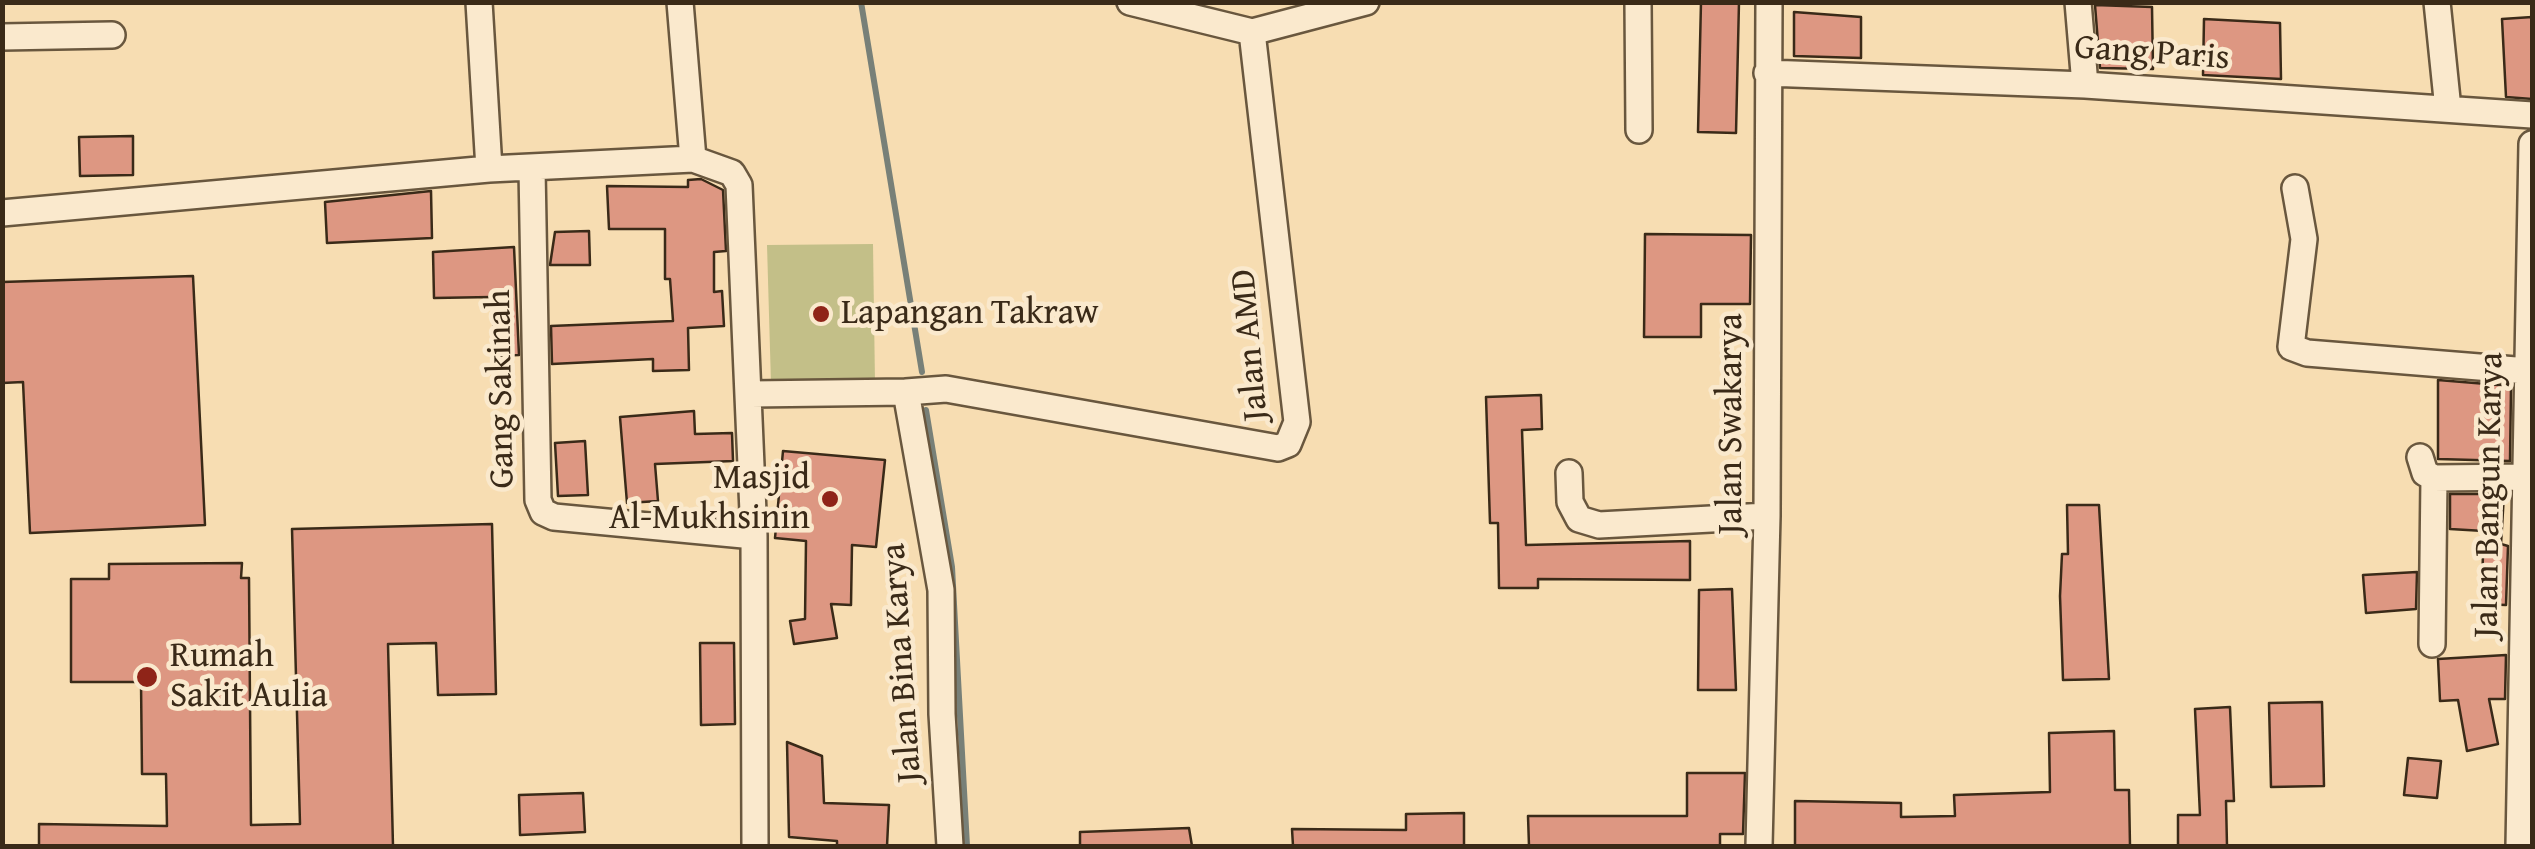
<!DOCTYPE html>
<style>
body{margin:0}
#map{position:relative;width:2535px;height:849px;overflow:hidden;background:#f7ddb2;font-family:"Gentium Book Plus",serif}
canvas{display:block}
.frame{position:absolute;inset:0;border:5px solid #3a2a18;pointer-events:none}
</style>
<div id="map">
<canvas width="2535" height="849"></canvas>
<div class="frame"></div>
</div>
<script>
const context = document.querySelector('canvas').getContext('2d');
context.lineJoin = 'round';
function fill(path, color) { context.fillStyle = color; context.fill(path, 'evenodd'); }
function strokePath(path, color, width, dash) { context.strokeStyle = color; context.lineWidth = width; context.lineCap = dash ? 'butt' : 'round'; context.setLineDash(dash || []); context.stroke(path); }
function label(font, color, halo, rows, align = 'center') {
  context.font = font + ' "Gentium Book Plus",serif'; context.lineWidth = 9; context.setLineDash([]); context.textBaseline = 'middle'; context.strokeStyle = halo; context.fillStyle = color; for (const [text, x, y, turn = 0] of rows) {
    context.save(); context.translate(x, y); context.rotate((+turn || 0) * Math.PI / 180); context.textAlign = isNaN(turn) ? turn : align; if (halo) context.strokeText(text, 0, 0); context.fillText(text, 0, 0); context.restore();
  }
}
fill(new Path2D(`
 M873,244L875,383L771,384L767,245Z`), '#c3bf88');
strokePath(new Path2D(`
 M861,2L922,372
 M926,410L952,567L967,846`), '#788078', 6);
const building = new Path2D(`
 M1701,2H1739L1736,133L1698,132Z
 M2095,5L2152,7L2153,69L2100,68Z
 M1794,12L1861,17V58L1794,56Z
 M2532,17V99L2506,97L2502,19Z
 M2204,19L2280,23L2281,79L2203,75Z
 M133,136V175L80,176L79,137Z
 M701,179L723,190L726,251L714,252V292L722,291L724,326L688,328L689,370L653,371V359L552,364L551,326L673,321L670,279H665V229H609L607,186L688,187V180Z
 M431,191L432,238L327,243L325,202Z
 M589,231L590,265H550L555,232Z
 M1645,234L1751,235L1750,304H1701V337H1644Z
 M514,247L519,355L495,356L492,297L434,298L433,252Z
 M193,276L205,525L30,533L23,382L2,383V282Z
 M2438,380L2511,386L2510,461L2438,459Z
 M1541,395L1542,429L1522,430L1526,545L1690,541V580L1538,579V588H1499L1498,523H1490L1486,397Z
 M694,411L695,434L732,433L733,461L655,464L658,501L627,503L620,417Z
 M585,441L588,495L558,496L555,443Z
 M783,451L885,460L876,547L852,545L851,605L831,604L837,638L794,644L790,621L805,619L806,541L775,538Z
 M2450,494H2504L2501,544L2508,546L2506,605L2481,604L2484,531L2450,529Z
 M2067,505H2099L2109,679L2063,680L2060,596L2062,554H2068Z
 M492,524L496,694L438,695L436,643L388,644L393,846H39V824L167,826L166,774H142L141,682H71V579H109V564L242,563L241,578H249L251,825L300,824L292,529Z
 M2417,572L2416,609L2366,613L2363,575Z
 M1732,589L1736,690H1698L1699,590Z
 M700,643H734L735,724L701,725Z
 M2506,655L2505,699H2489L2498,744L2467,751L2458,700L2440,701L2438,659Z
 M2322,702L2324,786L2271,787L2269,703Z
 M2230,707L2234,801H2226L2227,846H2178V815H2200L2195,709Z
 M2114,731L2115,790H2129L2130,846H1795V801L1901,803V817L1955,816L1954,795L2050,792L2049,733Z
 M787,742L822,756L824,803L889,805L887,846H837V841L789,837Z
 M2408,758L2441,761L2437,798L2404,795Z
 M1687,773H1745L1743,834H1720V846H1529L1528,816H1687Z
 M583,793L585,832L520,835L519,795Z
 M1464,813V846H1293L1292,829L1406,830V814Z
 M1189,828L1192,846H1080V832Z`);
fill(building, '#dd9782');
strokePath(building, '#3a2a18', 2.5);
const minor = new Path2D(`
 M479,2L489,169
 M680,2L693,159
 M1130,2L1252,32L1366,2
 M1638,2L1639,130
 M2078,2L2085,85
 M2437,2L2448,109
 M2,37L112,35
 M1767,73L2085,85L2532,115
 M532,169L538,500L543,512L554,517L754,536
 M2295,188L2304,239L2291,347L2307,353L2528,371
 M2,213L489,169L693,159L732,173L739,185L754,536L755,846
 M906,392L946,389L1278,448L1288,444L1297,422L1252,32
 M751,394L906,392L941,590L942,714L950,846
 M2420,457L2425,473L2434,478L2528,477
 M1569,473L1570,502L1579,519L1599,525L1767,516
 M2432,644L2434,478
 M1759,846L1767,516L1769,2
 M2519,846L2532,144`);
strokePath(minor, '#69573e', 30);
strokePath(minor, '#fae9cd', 25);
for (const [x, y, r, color] of [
 [821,314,10,"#8f2418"],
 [830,499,10,"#8f2418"],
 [147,677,12,"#8f2418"]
]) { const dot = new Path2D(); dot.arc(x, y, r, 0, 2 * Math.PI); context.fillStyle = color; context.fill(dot); strokePath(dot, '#fae9cd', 4); }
label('35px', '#3a2a18', '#fae9cd', [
 ["Gang Paris",2152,54,4],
 ["Jalan AMD",1251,345,-95],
 ["Gang Sakinah",502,389,-91],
 ["Jalan Swakarya",1732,424,-90],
 ["Jalan Bangun Karya",2490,495,-89],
 ["Jalan Bina Karya",903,663,-94]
]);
label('35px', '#3a2a18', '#fae9cd', [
 ["Lapangan Takraw",841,314],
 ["Masjid",810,479,"right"],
 ["Al-Mukhsinin",810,519,"right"],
 ["Rumah",170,657],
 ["Sakit Aulia",170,697]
], 'left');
</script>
